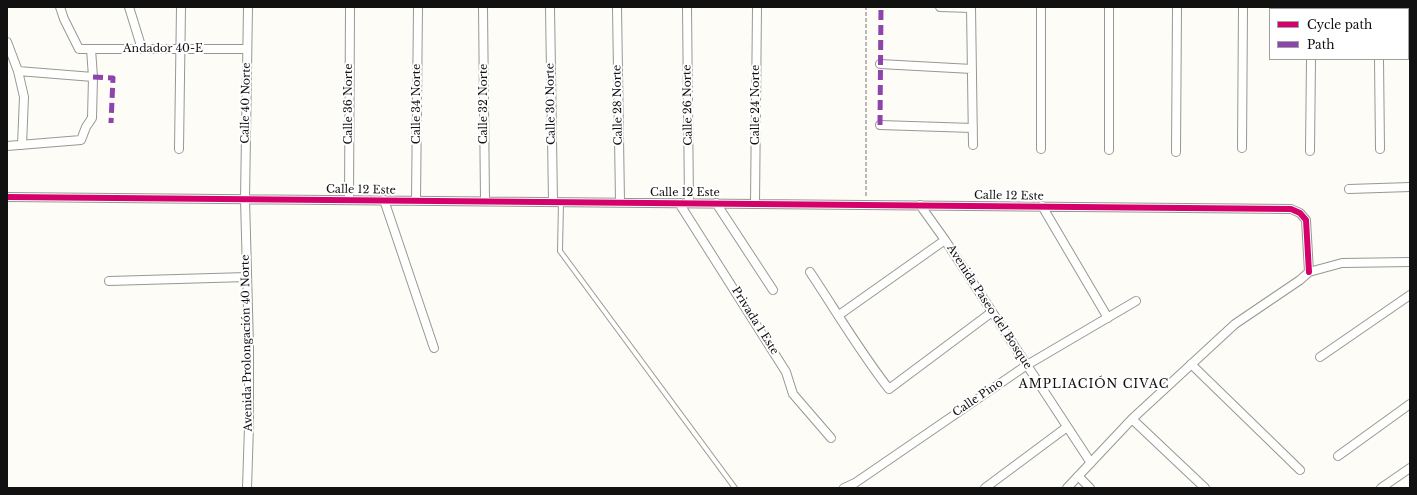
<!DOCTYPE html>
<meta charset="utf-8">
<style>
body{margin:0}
#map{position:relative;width:1417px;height:495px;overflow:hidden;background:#fdfcf7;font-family:"Libre Baskerville",serif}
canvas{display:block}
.frame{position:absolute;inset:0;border:8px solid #111;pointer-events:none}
.legend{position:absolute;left:1269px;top:8px;width:140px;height:52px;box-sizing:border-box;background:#fff;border:1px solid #a0a0a0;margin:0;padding:5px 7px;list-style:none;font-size:12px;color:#111}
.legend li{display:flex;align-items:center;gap:8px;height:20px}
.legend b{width:20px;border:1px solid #a0a0a0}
</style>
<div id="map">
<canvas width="1417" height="495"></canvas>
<div class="frame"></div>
<ul class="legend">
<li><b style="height:5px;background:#d6006c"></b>Cycle path</li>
<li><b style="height:5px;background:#8e44ad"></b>Path</li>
</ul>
</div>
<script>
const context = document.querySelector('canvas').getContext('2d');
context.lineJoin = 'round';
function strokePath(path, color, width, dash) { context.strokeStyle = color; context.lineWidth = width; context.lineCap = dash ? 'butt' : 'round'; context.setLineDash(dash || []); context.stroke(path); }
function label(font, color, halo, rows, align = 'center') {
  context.font = font + ' "Libre Baskerville",serif'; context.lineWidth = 4; context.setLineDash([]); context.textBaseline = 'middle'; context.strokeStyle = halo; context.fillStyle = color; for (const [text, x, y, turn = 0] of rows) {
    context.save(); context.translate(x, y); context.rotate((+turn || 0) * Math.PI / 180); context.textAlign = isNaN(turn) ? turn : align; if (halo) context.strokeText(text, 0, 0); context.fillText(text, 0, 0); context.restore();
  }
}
const lane = new Path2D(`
 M561,202L560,251L735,488`);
const street = new Path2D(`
 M60,7L64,19L79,49H247
 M129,7L142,49
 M483,7L485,201
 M550,7L553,202
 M617,7L620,202
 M687,7L689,203
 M940,7L971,8
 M971,7L973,145
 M1379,7V9
 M1312,9V7
 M7,42L18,71L24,97L22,145
 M1379,59L1380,149
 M880,64L972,69
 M18,71L93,77
 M880,125L973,128
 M7,146L81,140L86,127L92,118L93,77L91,49
 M1242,148L1243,7
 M179,149L181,7
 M1041,149V7
 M1109,150V7
 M1310,151L1311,59
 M1176,152L1177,7
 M1349,189L1410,187
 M7,197L1291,209L1300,213L1306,220L1309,272
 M349,200L350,7
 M384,200L434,348
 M416,201L418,7
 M679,203L786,372L793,394L831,438
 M716,203L773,290
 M755,203L757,7
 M920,205L945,240L1091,463
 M1042,206L1108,318
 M810,272C836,311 860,352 889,389L992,312
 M109,281L247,277
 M839,315L945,240
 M1320,357L1410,295
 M1191,364L1300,470
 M1132,419L1205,488
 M1338,456L1410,404
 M1078,476L1090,488
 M247,488L249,426V346L245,199L248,7
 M844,488L855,483L1027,365L1136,301
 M985,488L1067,427
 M1067,488L1132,419L1235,324L1300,280L1309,272L1342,263L1410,262
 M1381,488L1410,468`);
strokePath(lane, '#979795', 6);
strokePath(street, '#979795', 10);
strokePath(new Path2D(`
 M866,196V7`), '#b9b9b8', 2, [4, 2]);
strokePath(lane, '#fffffe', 4);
strokePath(street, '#fffffe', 8);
strokePath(new Path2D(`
 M93,77L113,78L111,123
 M880,125L881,7`), '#8e44ad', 5, [10, 5]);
strokePath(new Path2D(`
 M7,197L1291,209L1300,213L1306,220L1309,272`), '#d6006c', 6);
label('11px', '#111', '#fff', [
 ["Andador 40-E",163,49],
 ["Calle 40 Norte",246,103,-89],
 ["Calle 36 Norte",349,104,-90],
 ["Calle 34 Norte",417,104,-90],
 ["Calle 32 Norte",484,104,-90],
 ["Calle 30 Norte",551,104,-91],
 ["Calle 28 Norte",618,105,-91],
 ["Calle 26 Norte",688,105,-91],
 ["Calle 24 Norte",756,105,-90],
 ["Calle 12 Este",361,190,1],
 ["Calle 12 Este",685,193],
 ["Calle 12 Este",1009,196,1],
 ["Avenida Paseo del Bosque",989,307,57],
 ["Privada 1 Este",755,321,58],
 ["Avenida Prolongación 40 Norte",247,343,-91],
 ["Calle Pino",978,398,-34]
]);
context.letterSpacing = '1px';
label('12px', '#111', '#fff', [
 ["AMPLIACIÓN CIVAC",1094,385]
]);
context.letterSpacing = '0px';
</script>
